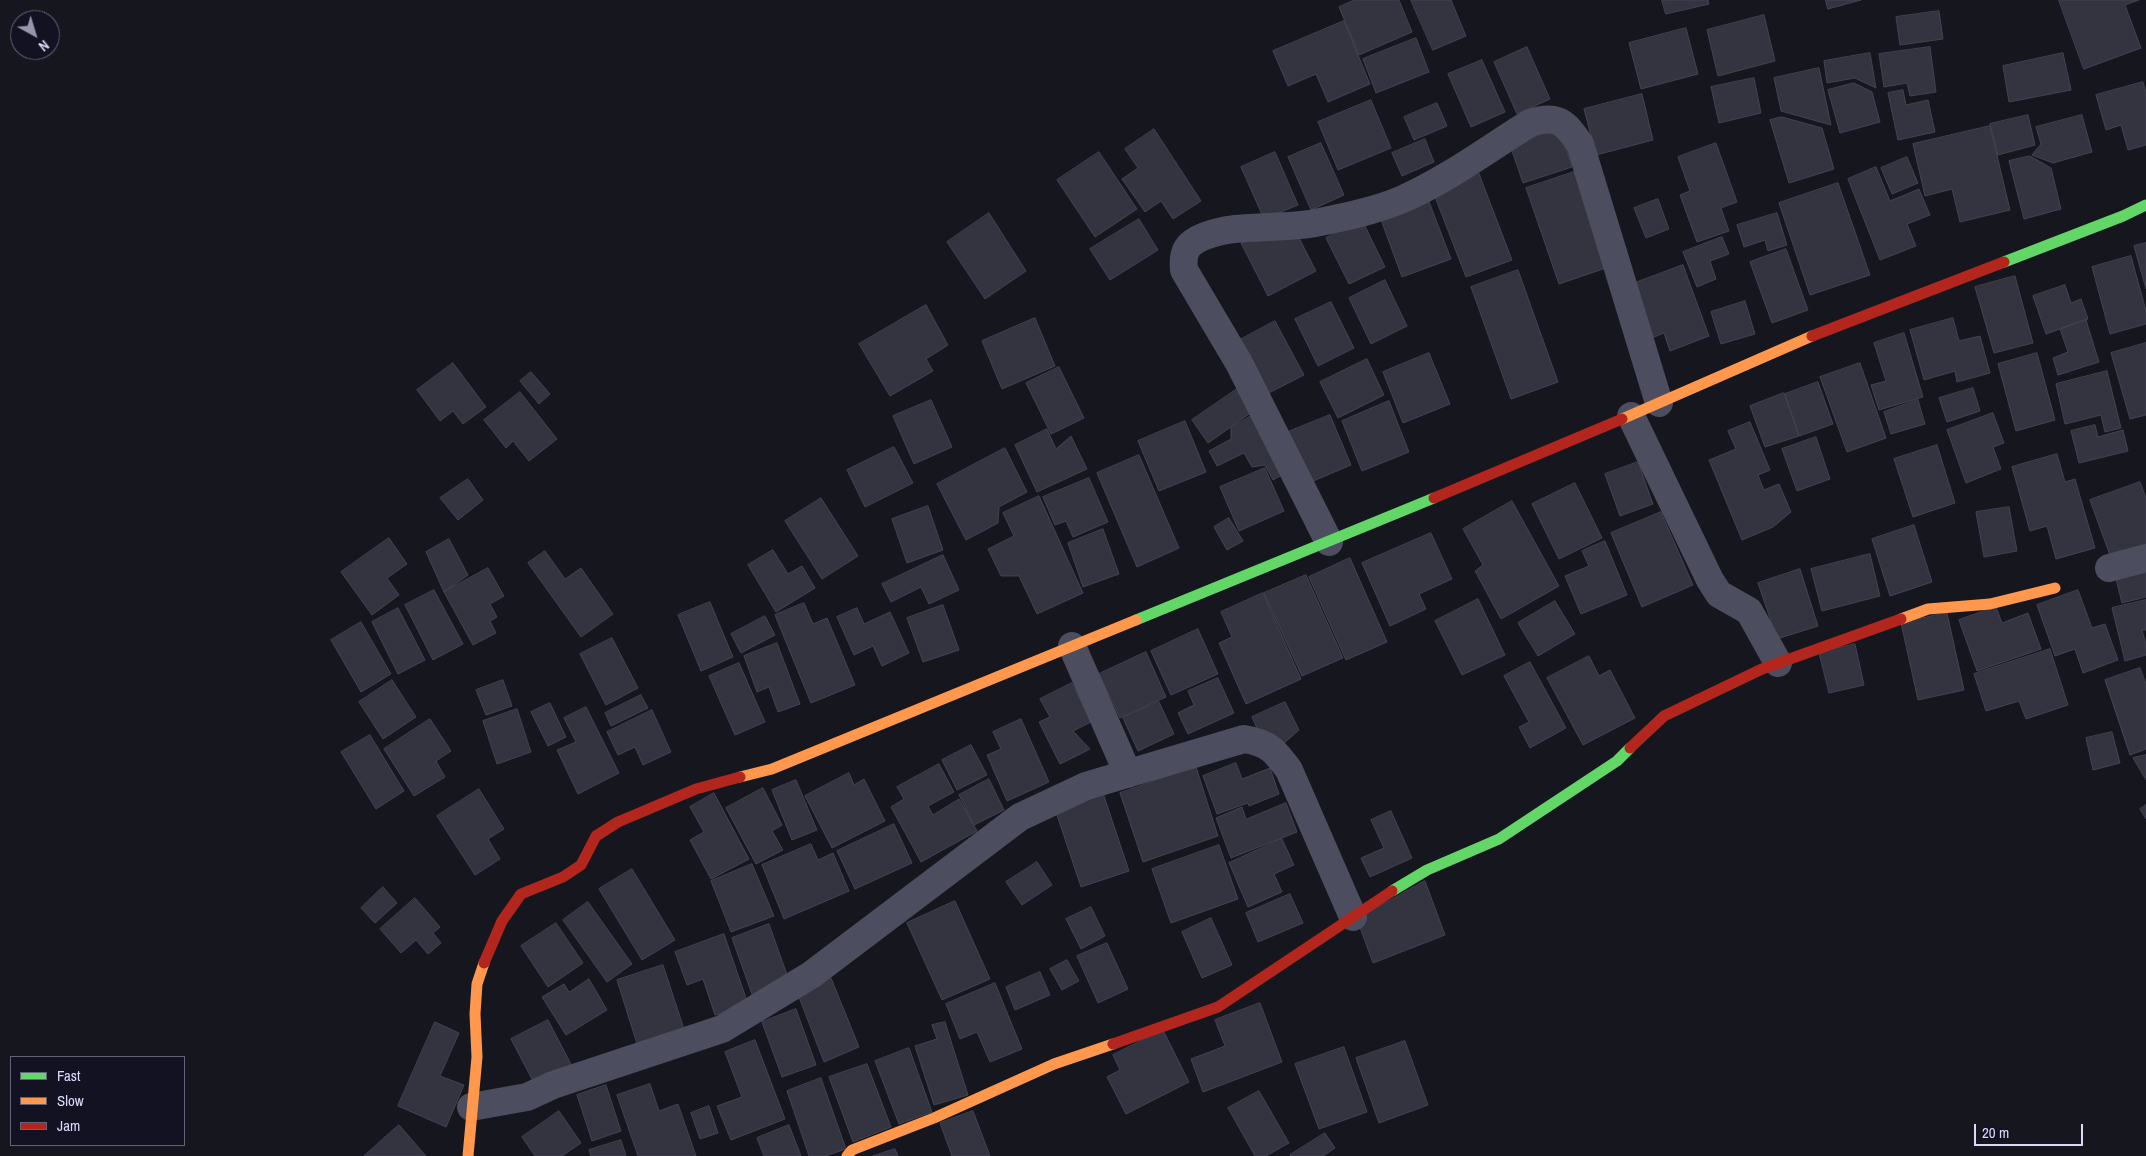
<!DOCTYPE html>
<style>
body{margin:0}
#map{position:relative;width:2146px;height:1156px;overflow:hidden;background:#16161f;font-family:"Archivo Narrow",sans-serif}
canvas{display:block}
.legend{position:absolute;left:10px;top:1056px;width:175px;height:90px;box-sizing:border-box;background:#131223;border:1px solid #626279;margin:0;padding:6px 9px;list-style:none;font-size:15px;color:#d9d9fa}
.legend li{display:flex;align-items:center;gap:10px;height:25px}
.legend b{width:25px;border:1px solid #626279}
.north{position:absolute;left:10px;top:10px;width:50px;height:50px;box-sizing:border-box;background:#131223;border:1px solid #626279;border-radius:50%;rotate:141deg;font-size:14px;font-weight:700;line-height:20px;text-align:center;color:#d9d9fa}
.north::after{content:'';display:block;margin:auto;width:18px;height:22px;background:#9595ad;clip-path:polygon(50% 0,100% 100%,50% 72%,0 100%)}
.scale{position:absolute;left:1974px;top:1124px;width:109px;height:22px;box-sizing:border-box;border:2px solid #d9d9fa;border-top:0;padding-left:6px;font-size:15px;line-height:18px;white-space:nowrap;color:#d9d9fa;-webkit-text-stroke:4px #131223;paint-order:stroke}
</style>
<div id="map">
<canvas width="2146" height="1156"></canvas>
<ul class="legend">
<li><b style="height:6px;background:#63d668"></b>Fast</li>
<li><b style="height:6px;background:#ff974d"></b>Slow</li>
<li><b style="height:6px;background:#b3261e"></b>Jam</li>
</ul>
<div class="north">N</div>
<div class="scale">20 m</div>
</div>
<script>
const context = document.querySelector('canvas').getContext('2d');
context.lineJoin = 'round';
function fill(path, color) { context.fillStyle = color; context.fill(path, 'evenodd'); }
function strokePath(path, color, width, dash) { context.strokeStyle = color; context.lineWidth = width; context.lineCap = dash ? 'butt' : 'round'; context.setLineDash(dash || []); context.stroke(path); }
const building = new Path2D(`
 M1355,0H1399L1412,32L1359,55L1339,7Z
 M1411,0H1451L1466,36L1433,50Z
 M1662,0H1708L1709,4L1666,14Z
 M1826,0H1861L1828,9Z
 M2059,0H2139L2125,5L2141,48L2084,69Z
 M1939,11L1943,39L1900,45L1896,17Z
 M1764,15L1775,61L1718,76L1707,30Z
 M1344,21L1370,84L1328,102L1316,74L1288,86L1273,51Z
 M1686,28L1698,74L1641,89L1629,43Z
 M1416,38L1429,72L1376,93L1363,59Z
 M1527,47L1550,99L1517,114L1494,62Z
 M1930,47L1936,92L1910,96L1907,83L1884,87L1879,54Z
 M1870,53L1876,88L1855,78L1827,83L1824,61Z
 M2063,53L2071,90L2009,102L2003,66Z
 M1482,60L1505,112L1471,127L1448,74Z
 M1819,68L1831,125L1781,111L1774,78Z
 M1754,78L1761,113L1719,123L1711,87Z
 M2143,82L2146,93V145L2128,150L2121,125L2106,130L2096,95Z
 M1854,83L1872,92L1880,122L1840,133L1828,90Z
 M1903,90L1906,105L1928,100L1935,132L1898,140L1888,93Z
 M1642,94L1653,140L1596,155L1584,109Z
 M1371,100L1391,148L1338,170L1318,122Z
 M1437,103L1447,126L1414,140L1404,117Z
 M2028,115L2035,145L1998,155L1990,124Z
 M2082,115L2092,152L2053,163L2032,155L2041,144L2036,127Z
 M1782,117L1822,128L1834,169L1789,183L1770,120Z
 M1990,126L2010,210L1960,222L1952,189L1925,196L1913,144Z
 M1154,129L1201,201L1173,219L1161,201L1145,212L1122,179L1138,168L1125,149Z
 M1560,129L1572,167L1523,183L1510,145Z
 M1425,139L1434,162L1402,176L1392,153Z
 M1321,143L1344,195L1311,210L1288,157Z
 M1716,143L1737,202L1721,208L1729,231L1697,242L1680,195L1690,191L1678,157Z
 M1099,152L1137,209L1095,237L1057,180Z
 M1275,152L1298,205L1264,219L1241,167Z
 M2030,156L2051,168L2061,209L2024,219L2009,161Z
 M1907,157L1918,183L1892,194L1881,168Z
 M1876,167L1890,201L1919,189L1930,215L1907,224L1916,246L1880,260L1848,179Z
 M1478,171L1512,260L1466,277L1432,189Z
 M1574,172L1606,268L1559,284L1526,188Z
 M1838,183L1870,275L1810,295L1779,203Z
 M1428,199L1451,259L1402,277L1380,217Z
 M1658,199L1669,229L1646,238L1634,208Z
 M989,213L1026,271L985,299L947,242Z
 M1777,213L1787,245L1768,251L1765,240L1744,247L1737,225Z
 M1139,219L1158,250L1110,280L1090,249Z
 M1362,220L1385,267L1349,284L1326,238Z
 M1722,237L1729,254L1710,261L1716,279L1697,287L1683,252Z
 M1299,238L1316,271L1268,296L1241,243Z
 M2146,243V289L2134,246Z
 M1786,249L1808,310L1772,323L1750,262Z
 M2131,256L2146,311V324L2110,334L2092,267Z
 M1683,265L1709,336L1670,351L1664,333L1647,340L1627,286Z
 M1518,270L1558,382L1511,399L1471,287Z
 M2015,276L2033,343L1994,353L1975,287Z
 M1385,280L1407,326L1371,344L1349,298Z
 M2065,285L2071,303L2081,299L2088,319L2046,334L2033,296Z
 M1745,301L1755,334L1721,344L1711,312Z
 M1331,302L1354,348L1318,366L1295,319Z
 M926,305L948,345L926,359L933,371L890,396L859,344Z
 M1035,318L1055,366L1002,389L982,341Z
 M1953,318L1959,341L1980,336L1990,373L1957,382L1955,371L1924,380L1910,330Z
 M2086,320L2099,362L2058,375L2053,358L2068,352L2060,329Z
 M1275,321L1304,375L1263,396L1236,342Z
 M1904,333L1923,397L1879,410L1871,385L1886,381L1874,343Z
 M2146,343V415L2130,419L2111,353Z
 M1429,353L1450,404L1403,423L1383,372Z
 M2037,353L2055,420L2016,431L1998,364Z
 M1367,359L1384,395L1338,418L1320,382Z
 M453,363L486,407L463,424L453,411L440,421L417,390Z
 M1860,363L1886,438L1847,452L1820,377Z
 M1059,367L1084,418L1051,434L1026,383Z
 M2107,371L2121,428L2105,432L2101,415L2065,424L2056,384Z
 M531,372L550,394L539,404L520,381Z
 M1818,382L1833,424L1799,436L1785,394Z
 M1973,388L1980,411L1947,422L1939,398Z
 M1237,389L1252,412L1208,443L1192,420Z
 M520,392L557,439L529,461L513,441L506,448L484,420Z
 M1784,393L1799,436L1765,447L1750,406Z
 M931,400L952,447L914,464L893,416Z
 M1918,400L1925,424L1891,434L1884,412Z
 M1389,401L1409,452L1362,471L1342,421Z
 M1993,413L2004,443L1993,447L2001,469L1966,483L1947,430Z
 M1330,415L1351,465L1304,485L1283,434Z
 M1251,416L1284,474L1273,480L1265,465L1252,467L1244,453L1217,466L1209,451L1231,439V428Z
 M1185,421L1206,472L1159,491L1138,441Z
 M1750,422L1770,470L1758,475L1764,490L1779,484L1791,512L1773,527L1742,540L1709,460L1736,449L1728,431Z
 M2095,425L2098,437L2123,430L2128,451L2079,463L2071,431Z
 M1047,429L1056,449L1071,436L1087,469L1037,492L1015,445Z
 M1816,437L1830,479L1797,491L1782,449Z
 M1937,445L1955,503L1913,517L1894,459Z
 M894,447L913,483L865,507L847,470Z
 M1005,448L1027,492L999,507L998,523L966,540L937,484Z
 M2057,454L2065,482L2075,479L2095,548L2056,559L2047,526L2030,531L2012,467Z
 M1139,455L1179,548L1137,567L1097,473Z
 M1638,462L1653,504L1620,516L1605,474Z
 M1265,468L1284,511L1239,531L1220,487Z
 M1089,478L1108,522L1073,537L1066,521L1055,525L1043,497Z
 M468,479L483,500L458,520L440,498Z
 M2140,482L2146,498V546L2111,558L2090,500Z
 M1575,483L1602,538L1559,559L1532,504Z
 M1039,496L1083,593L1037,614L1019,576H1001L988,549L1014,536L1003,513Z
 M821,498L858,556L822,579L785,521Z
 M1512,501L1559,586L1501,619L1475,571L1483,565L1463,529Z
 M928,506L943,550L907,563L892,519Z
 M2009,507L2017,551L1984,557L1976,512Z
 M1661,512L1693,585L1642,607L1611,533Z
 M1229,518L1243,541L1227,550L1214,527Z
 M1914,525L1932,582L1890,596L1872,539Z
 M1103,529L1119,574L1083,587L1068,543Z
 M1431,533L1452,579L1419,594L1426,609L1390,626L1362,563Z
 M389,538L407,564L387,578L399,595L372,615L341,572Z
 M449,539L468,575L444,592L426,552Z
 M1605,541L1627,595L1581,614L1565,576L1589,566L1582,551Z
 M773,550L788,574L802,566L815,588L776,612L748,565Z
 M545,551L565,579L581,568L613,614L581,637L528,563Z
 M1870,554L1880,596L1822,611L1811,569Z
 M943,555L959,590L929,604L921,587L891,602L882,584Z
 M1350,558L1387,642L1346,660L1309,577Z
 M2146,566V597L2122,603L2115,575Z
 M488,568L504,596L490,604L497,617L490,621L496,633L473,645L444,592Z
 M1800,569L1818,626L1777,639L1758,583Z
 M1306,575L1343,658L1302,676L1264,593Z
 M434,590L463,644L433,660L405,605Z
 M2078,590L2092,628L2105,624L2118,660L2083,673L2075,649L2055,656L2037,605Z
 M1263,593L1301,679L1246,704L1219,643L1232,637L1221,612Z
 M1478,599L1505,655L1462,675L1435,621Z
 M2146,600V630H2142L2146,645V655L2125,661L2112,608Z
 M1555,601L1575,634L1538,656L1518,623Z
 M710,602L733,657L701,671L678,615Z
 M804,603L813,624L827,618L855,685L811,703L775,615Z
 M943,605L959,650L923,662L907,618Z
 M1996,607L2002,623L2028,613L2041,649L1977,671L1959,620Z
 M398,608L425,660L398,674L372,622Z
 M857,608L864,624L890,612L909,653L882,666L873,646L854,655L837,617Z
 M1947,613L1964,690L1918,700L1901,623Z
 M765,616L775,635L741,653L731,634Z
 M361,622L391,674L361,692L331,640Z
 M1198,629L1218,674L1171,695L1151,651Z
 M612,638L638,688L606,705L580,654Z
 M777,643L800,704L778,712L769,687L757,692L744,656Z
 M1855,644L1864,685L1829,693L1819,653Z
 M2050,649L2068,705L2026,719L2019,701L1986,711L1974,674Z
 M1146,652L1166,697L1120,718L1099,674Z
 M1589,656L1599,676L1610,670L1635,718L1583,745L1547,678Z
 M1530,662L1566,728L1530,748L1519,727L1529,722L1504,676Z
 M739,663L765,722L735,735L709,676Z
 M2140,668L2146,684V749L2130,755L2105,680Z
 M1218,678L1234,713L1188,734L1178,713L1194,705L1188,691Z
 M392,680L416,717L383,739L359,702Z
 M503,680L512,706L486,715L476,690Z
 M1072,683L1091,722L1073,731L1090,749L1060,764L1039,722L1050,717L1040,699Z
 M641,695L648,708L611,726L605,713Z
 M1159,702L1174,734L1138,751L1123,718Z
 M1285,702L1299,730L1283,744L1260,735L1252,717Z
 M550,703L566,737L548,746L531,712Z
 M586,707L619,773L578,794L557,750L576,742L564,718Z
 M517,709L531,752L497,764L483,721Z
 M652,710L671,752L643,765L635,747L618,755L607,732Z
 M430,719L451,751L436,761L445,777L414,796L384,749Z
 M1021,719L1049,782L1007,801L987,755L1001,749L993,732Z
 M2112,732L2120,763L2093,770L2086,738Z
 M370,735L404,791L376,809L341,752Z
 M971,745L987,775L957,790L942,760Z
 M2146,755V780L2133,758Z
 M1236,763L1242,779L1270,768L1279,794L1249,806L1248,803L1217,814L1203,776Z
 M939,764L954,792L928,806L933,815L959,799L977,831L921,862L891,807L904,799L897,787Z
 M1196,767L1218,836L1143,862L1120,793Z
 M849,773L854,785L864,779L885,821L832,848L805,796Z
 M989,779L1004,810L974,825L959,795Z
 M796,780L817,830L792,840L772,790Z
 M763,788L782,825L772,831L783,850L756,864L726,808Z
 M479,789L504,829L488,839L500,859L475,875L437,816Z
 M1102,790L1129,871L1081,887L1054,806Z
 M714,793L749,859L711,879L690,840L704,832L690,807Z
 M1286,803L1297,832L1231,858L1216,818L1242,807L1246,819Z
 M2146,805V819L2140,809Z
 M1391,811L1412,858L1370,877L1361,858L1384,848L1371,820Z
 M894,824L912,863L855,889L837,851Z
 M1282,839L1294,865L1274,874L1282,892L1248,907L1229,863Z
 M811,844L818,860L833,853L849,891L784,919L762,865Z
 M1219,845L1238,899L1171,923L1152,869Z
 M1037,862L1052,885L1022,905L1006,882Z
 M752,864L774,916L731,932L711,881Z
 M632,869L675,940L642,960L599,889Z
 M1425,881L1445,935L1373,963L1357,919Z
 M383,887L397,903L375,923L361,908Z
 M1290,894L1303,923L1258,942L1246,913Z
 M415,898L440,927L433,933L441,943L428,954L416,940L401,953L380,929Z
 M955,901L990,979L942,1000L907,923Z
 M588,902L632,964L607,982L563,920Z
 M1091,907L1105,936L1081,949L1066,919Z
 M1211,918L1232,965L1202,978L1182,932Z
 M556,923L583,963L548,987L521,946Z
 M769,924L790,983L753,997L732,938Z
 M724,934L748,1004L715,1015L703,979L687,985L675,952Z
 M1107,943L1128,989L1098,1003L1077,956Z
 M1067,960L1079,981L1062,990L1050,969Z
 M663,965L685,1032L638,1047L617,980Z
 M1040,972L1050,995L1015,1010L1006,987Z
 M831,978L859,1047L824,1062L797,992Z
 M589,979L607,1010L566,1035L542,997L564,984L569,992Z
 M995,983L1022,1049L990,1062L977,1032L960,1039L946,1004Z
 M1260,1003L1282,1062L1203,1092L1191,1059L1225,1046L1215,1020Z
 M796,1009L816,1065L782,1077L762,1022Z
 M548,1020L572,1066L535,1085L511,1039Z
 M435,1022L459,1033L440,1076L464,1085L446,1127L398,1106Z
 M945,1022L968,1095L934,1105L915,1046L937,1039L932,1025Z
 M1163,1030L1189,1082L1126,1114L1107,1077L1120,1070L1113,1055Z
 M755,1040L785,1119L731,1140L717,1106L742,1097L725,1052Z
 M1405,1041L1428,1105L1379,1123L1356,1058Z
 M1344,1047L1367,1112L1319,1129L1295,1064Z
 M909,1048L932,1112L899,1124L875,1061Z
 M867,1064L891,1127L853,1142L829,1077Z
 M821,1078L846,1149L825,1156H809L787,1091Z
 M650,1084L659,1111L678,1104L696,1156H638L617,1095Z
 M606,1085L621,1131L592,1141L577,1095Z
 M1259,1091L1289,1143L1266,1156H1255L1228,1108Z
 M709,1106L718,1133L700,1139L691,1113Z
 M559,1111L581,1143L562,1156H535L522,1137Z
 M973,1111L990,1156H952L940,1123Z
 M399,1125L426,1156H364Z
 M789,1125L801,1156H764L757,1138Z
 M1325,1133L1335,1148L1323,1156H1291L1290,1155Z
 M621,1140L626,1156H591L589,1150Z
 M895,1149L898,1156H873Z`);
fill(building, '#343441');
strokePath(building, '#434252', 1);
strokePath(new Path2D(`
 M1631,416L1710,580L1719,594L1749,611L1778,663
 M1329,542L1239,363L1184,270C1182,251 1187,243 1205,236C1238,223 1280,230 1315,223C1344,217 1375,211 1403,199C1448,179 1488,149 1530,123C1557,114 1565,122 1580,144L1659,403
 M2109,568L2146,558
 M1072,646L1128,774
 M471,1107L527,1097L553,1085L722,1029L811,975L1020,817L1086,786L1244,739C1269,743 1275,751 1289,770L1353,917`), '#4c4d5e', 28);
strokePath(new Path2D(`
 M2004,262L2123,216L2146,205
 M1136,620L1434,498
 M1392,891L1427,870L1499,839L1617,761L1630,748`), '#63d668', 11);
strokePath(new Path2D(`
 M1622,419L1812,336
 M1901,619L1928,609L1990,604L2055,588
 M740,777L772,769L1136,620
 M468,1156L477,1057L475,1014L477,984L484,963
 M847,1156L852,1150L934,1118L1054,1064L1113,1044`), '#ff974d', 11);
strokePath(new Path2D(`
 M1812,336L2004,262
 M1434,498L1622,419
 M1630,748L1664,716L1762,669L1901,619
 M484,963L502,921L521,894L563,877L581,865L596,836L618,822L696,789L740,777
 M1113,1044L1218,1007L1392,891`), '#b3261e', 11);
</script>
